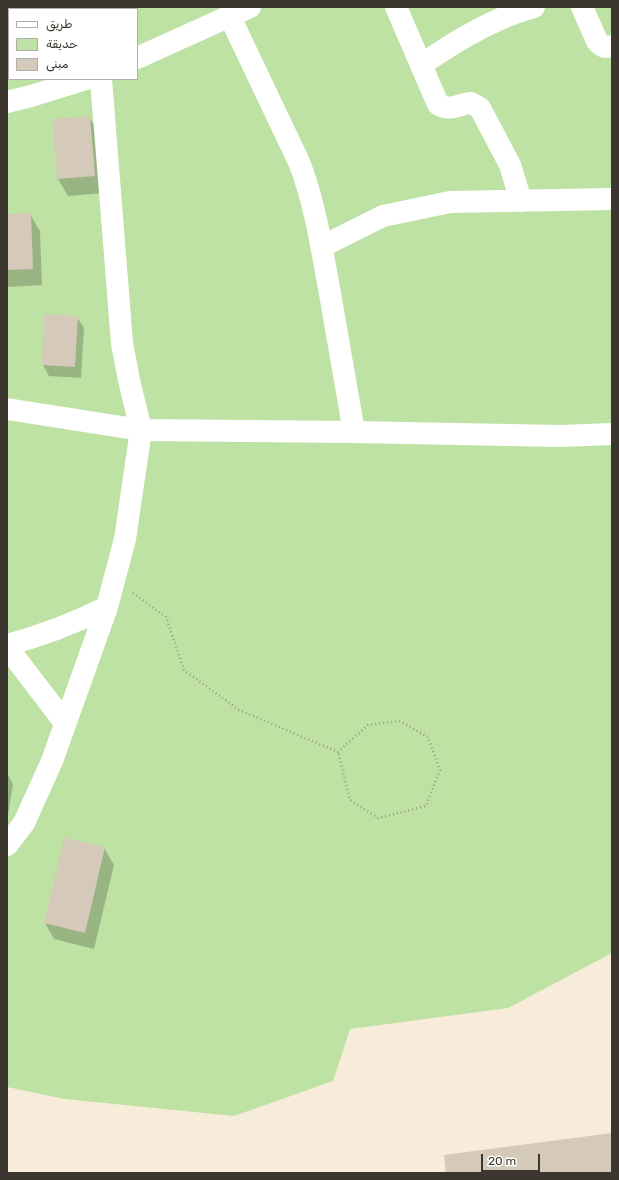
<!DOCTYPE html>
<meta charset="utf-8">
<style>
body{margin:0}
#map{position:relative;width:619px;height:1180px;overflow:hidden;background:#f7ebd9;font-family:Rubik,"Noto Sans Arabic",sans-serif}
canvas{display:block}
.frame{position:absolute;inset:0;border:8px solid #3b3730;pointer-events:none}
.legend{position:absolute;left:8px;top:8px;width:130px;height:72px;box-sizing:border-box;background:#fff;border:1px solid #b1afac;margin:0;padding:5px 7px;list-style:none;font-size:12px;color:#3b3730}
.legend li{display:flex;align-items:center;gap:8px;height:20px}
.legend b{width:20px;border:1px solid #b1afac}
.scale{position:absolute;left:481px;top:1154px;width:59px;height:18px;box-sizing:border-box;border:2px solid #3b3730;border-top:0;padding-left:5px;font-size:12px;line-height:14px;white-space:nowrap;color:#3b3730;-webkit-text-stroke:3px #fff;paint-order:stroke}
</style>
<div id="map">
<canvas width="619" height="1180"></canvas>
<div class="frame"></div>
<ul class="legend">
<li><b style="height:5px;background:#fff"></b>طريق</li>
<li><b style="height:11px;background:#bee2a4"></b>حديقة</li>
<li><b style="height:11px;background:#d5cab9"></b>مبنى</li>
</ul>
<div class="scale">20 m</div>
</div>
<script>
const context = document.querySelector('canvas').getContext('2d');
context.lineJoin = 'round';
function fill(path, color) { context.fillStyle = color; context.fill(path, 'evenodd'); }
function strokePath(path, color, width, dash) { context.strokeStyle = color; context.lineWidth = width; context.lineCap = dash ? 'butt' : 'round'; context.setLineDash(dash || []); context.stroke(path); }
fill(new Path2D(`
 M7,7H612V953L508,1008L350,1029L333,1081L234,1116L65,1099L7,1087ZM9,9H137V79H9Z`), '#bee2a4');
fill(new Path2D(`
 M89,117L99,134L104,193L68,196L58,179L53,120Z
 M30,214L40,231L42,285L7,287V215Z
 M77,317L84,328L81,378L49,376L43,365Z
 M7,773L13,784L7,821Z
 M104,848L114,865L94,949L54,939L45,923Z
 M612,1134V1173H447Z`), '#0003');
fill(new Path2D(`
 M90,116L95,176L57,179L52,119Z
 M31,213L33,269L7,270V214Z
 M44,314L78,316L75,367L42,365Z
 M64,838L105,847L85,933L44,923Z
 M612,1133V1171L594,1173H446L444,1155Z`), '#d5cab9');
strokePath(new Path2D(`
 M133,593L166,617L184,670L239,710L338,752L368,725L399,721L428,737L440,770L426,806L378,818L350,800L338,752`), '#a0988b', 2.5, [1, 3]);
strokePath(new Path2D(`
 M32,7L33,9
 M396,7L421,65C454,42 495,17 534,7
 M582,7L597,41C602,47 605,48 612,46
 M230,17L299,162C315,203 321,245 329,288C337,336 346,384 354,432
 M137,58L250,7
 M421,65L438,104C449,112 459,104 471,103L480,108L510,165L521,201
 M7,102L31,96L86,79
 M321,247L383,216L450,202L612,199
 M7,409L141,430L354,432L560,436L612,434
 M7,645C44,635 73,624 107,607
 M7,647L65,723
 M7,845L24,823L52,761L107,607L125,539L141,430L129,380L122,343L101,79`), '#fff', 22);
</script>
